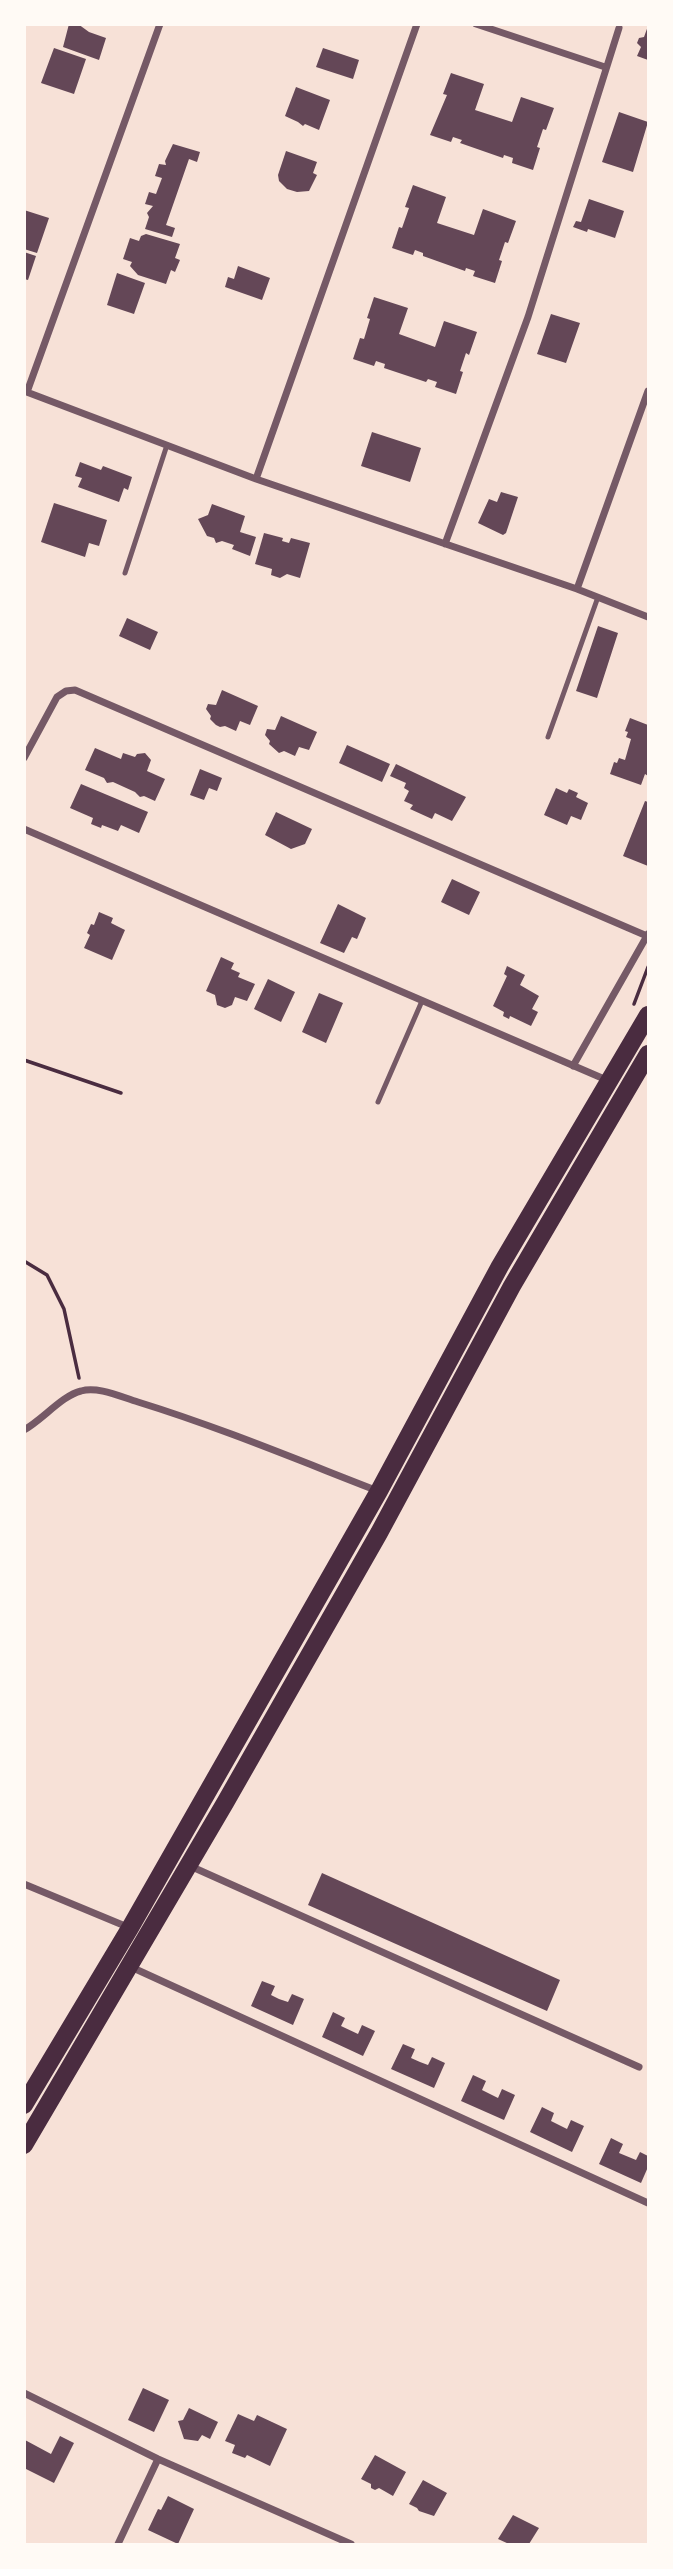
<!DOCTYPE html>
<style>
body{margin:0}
#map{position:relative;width:673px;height:2569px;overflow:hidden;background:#f7e1d7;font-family:Arial,sans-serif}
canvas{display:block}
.frame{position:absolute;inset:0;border:26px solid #fffaf5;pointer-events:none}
</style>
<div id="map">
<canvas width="673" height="2569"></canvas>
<div class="frame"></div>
</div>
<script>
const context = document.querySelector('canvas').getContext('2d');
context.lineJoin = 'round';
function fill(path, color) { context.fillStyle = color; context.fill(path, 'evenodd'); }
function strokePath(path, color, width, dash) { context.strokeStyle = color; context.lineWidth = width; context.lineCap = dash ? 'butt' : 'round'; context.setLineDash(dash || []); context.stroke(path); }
fill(new Path2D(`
 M69,24H78L89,32L106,38L99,60L63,47Z
 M648,26V60L637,56L641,47L637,43L639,38L644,37Z
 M54,48L86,59L74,94L41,83Z
 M323,48L359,60L353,79L316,67Z
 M451,73L484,84L475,110L512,122L521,97L554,108L546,130L543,129L537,147L540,148L533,170L512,163L513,158L504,155L503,158L460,143L462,140L453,137L451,142L430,135L447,95L443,94Z
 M296,87L330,100L319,130L305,124L303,126L298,122L285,116Z
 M619,112L648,122L633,172L602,162Z
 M173,144L200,152L197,162L189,159L166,225L175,228L172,237L145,229L149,217L147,213L153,206L145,204L149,192L156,194L162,178L155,176L159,164L166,165L165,161Z
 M286,151L317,162L313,173L317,175L309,191L297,192L287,189L279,181L278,175Z
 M413,185L446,197L437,223L474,235L483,209L516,221L508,243L505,242L499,260L502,261L495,283L473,276L475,271L466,268L465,271L423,256V253L415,250L413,255L392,248L399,227L402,228L409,208L405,207Z
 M589,199L624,211L615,238L588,229L587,232L573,227L576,221L581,222Z
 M24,210L49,218L37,253L24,249Z
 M146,234L180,244L175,258L180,260L175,272L171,270L166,284L138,275L130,266L132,262L123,259L130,238L139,241L141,236Z
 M24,252L36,256L28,280L24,279Z
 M238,266L270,278L262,300L225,287L228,277L234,279Z
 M117,273L145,283L134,314L107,305Z
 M374,297L408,308L399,334L435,347L444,321L477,332L469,355L466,353L460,371L463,372L456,394L435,387L437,382L428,379L426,382L384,368L385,364L376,361L374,366L353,359L360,338L364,339L370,319L367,318Z
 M551,314L580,323L566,363L537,354Z
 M372,432L421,448L410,482L361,466Z
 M80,462L101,470L103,466L132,477L128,490L124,488L119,502L78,487L82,478L75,476Z
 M501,492L518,497L506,533L503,535L478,523L489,499L497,502Z
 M54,503L107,520L99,546L89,543L85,557L41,542Z
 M212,504L245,516L240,532L256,537L250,556L232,549L234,545L222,541L216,543L214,538L207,536L198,519L208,515Z
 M264,533L283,538L282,541L289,543L291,538L310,543L300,578L287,574L280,578L271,575L272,569L255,564Z
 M127,618L158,632L150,650L119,636Z
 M598,626L618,633L597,698L576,691Z
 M222,690L258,706L250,725L240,721L236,731L225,726L220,727L216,725L210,719L211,716L206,709L208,704L216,705Z
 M281,716L317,732L309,750L299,747L295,756L284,751L279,753L269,744L270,741L265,735L267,729L275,730Z
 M630,718L648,725V776L645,774L641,785L610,774L614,762L617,763L619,758L625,760L631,739L626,737L628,732L625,731Z
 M347,745L390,764L382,782L339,763Z
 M95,748L121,759L123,753L135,757L137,754L145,753L151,760L147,771L165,779L155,801L144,796L140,797L135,792L113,782L107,783L104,778L85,770Z
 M396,764L466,797L452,821L435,813L432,819L410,809L413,805L404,801L409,791L404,788L406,783L390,776Z
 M200,769L222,778L217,791L209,788L204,800L190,795Z
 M81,784L148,812L139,833L121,825L118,831L102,825L101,828L91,824L93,818L70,808Z
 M556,788L567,793L569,789L578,793L576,797L588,803L581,820L571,816L567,825L544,815Z
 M645,801L648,802V866L623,856Z
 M276,812L312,829L305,844L291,849L265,835Z
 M452,879L480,892L469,915L441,902Z
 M338,904L366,918L357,939L352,937L344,953L320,943Z
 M99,912L113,918L111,923L125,930L112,960L84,948L90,935L87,933L91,924L94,925Z
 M221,957L234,963L231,969L240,973L238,977L255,984L247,1001L235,997L232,1005L225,1008L217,1005L215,995L206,991Z
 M507,966L525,975L520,985L539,996L532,1009L538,1012L531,1026L510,1016L509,1019L503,1016L504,1012L493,1006L507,976L504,974Z
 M268,979L295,992L281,1022L254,1009Z
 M319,993L343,1003L326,1043L302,1032Z
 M322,1873L560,1980L547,2011L308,1905Z
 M262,1981L275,1986L271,1995L279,1999L288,2002L292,1994L304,1999L293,2025L251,2006Z
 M333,2012L345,2018L341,2026L358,2034L362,2025L375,2031L363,2056L322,2037Z
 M403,2044L415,2049L411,2058L420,2062L428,2065L432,2057L445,2063L434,2088L391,2069Z
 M473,2075L486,2081L482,2090L498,2098L502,2089L515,2095L504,2120L461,2101Z
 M542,2107L554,2113L551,2121L567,2129L571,2120L584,2126L572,2152L530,2132Z
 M611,2138L623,2144L619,2153L636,2160L640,2152L648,2156V2167L641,2183L599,2164Z
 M143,2388L169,2400L154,2432L128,2420Z
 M189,2408L218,2422L210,2439L202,2435L198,2441L184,2439L178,2421L183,2420Z
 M238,2414L254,2421L257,2415L287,2429L270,2466L247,2455L245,2458L232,2453L235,2445L225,2441Z
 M60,2436L74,2443L54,2483L24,2468L25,2440L51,2454Z
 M375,2455L406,2472L393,2496L379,2488L375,2490L371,2488V2484L361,2479Z
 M423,2480L447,2493L434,2516L419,2511L417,2508L409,2504Z
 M168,2496L194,2509L178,2544L148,2530L158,2509L161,2510Z
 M513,2515L539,2528L529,2544H509L498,2539Z`), '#644757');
strokePath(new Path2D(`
 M634,1004L648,967
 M24,1060L121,1093
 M24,1261L47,1275L64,1309L79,1378`), '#4a2c40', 3.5);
strokePath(new Path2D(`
 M125,573L167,445
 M548,737L598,597
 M378,1102L422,1001`), '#755966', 5);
strokePath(new Path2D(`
 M476,24L605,67
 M24,391L256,479L577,589L648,617
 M27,392L160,24
 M256,479L417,24
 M445,544L528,317L619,28
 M577,589L648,391
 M24,758L57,697L66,691L75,690L647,936
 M24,829L609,1081
 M573,1066L648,934
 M24,1430C42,1420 63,1395 81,1391C98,1386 121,1397 138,1402C219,1427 298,1460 378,1491
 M190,1866L639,2067
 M24,1884L130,1928
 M131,1967L648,2203
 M24,2393L158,2459L351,2544
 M118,2544L158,2459`), '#755966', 7);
strokePath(new Path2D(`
 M24,2105L130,1928L379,1491L500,1266L648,1015
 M24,2145L225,1803L379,1533L512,1286L648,1054`), '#4a2c40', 18);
</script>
